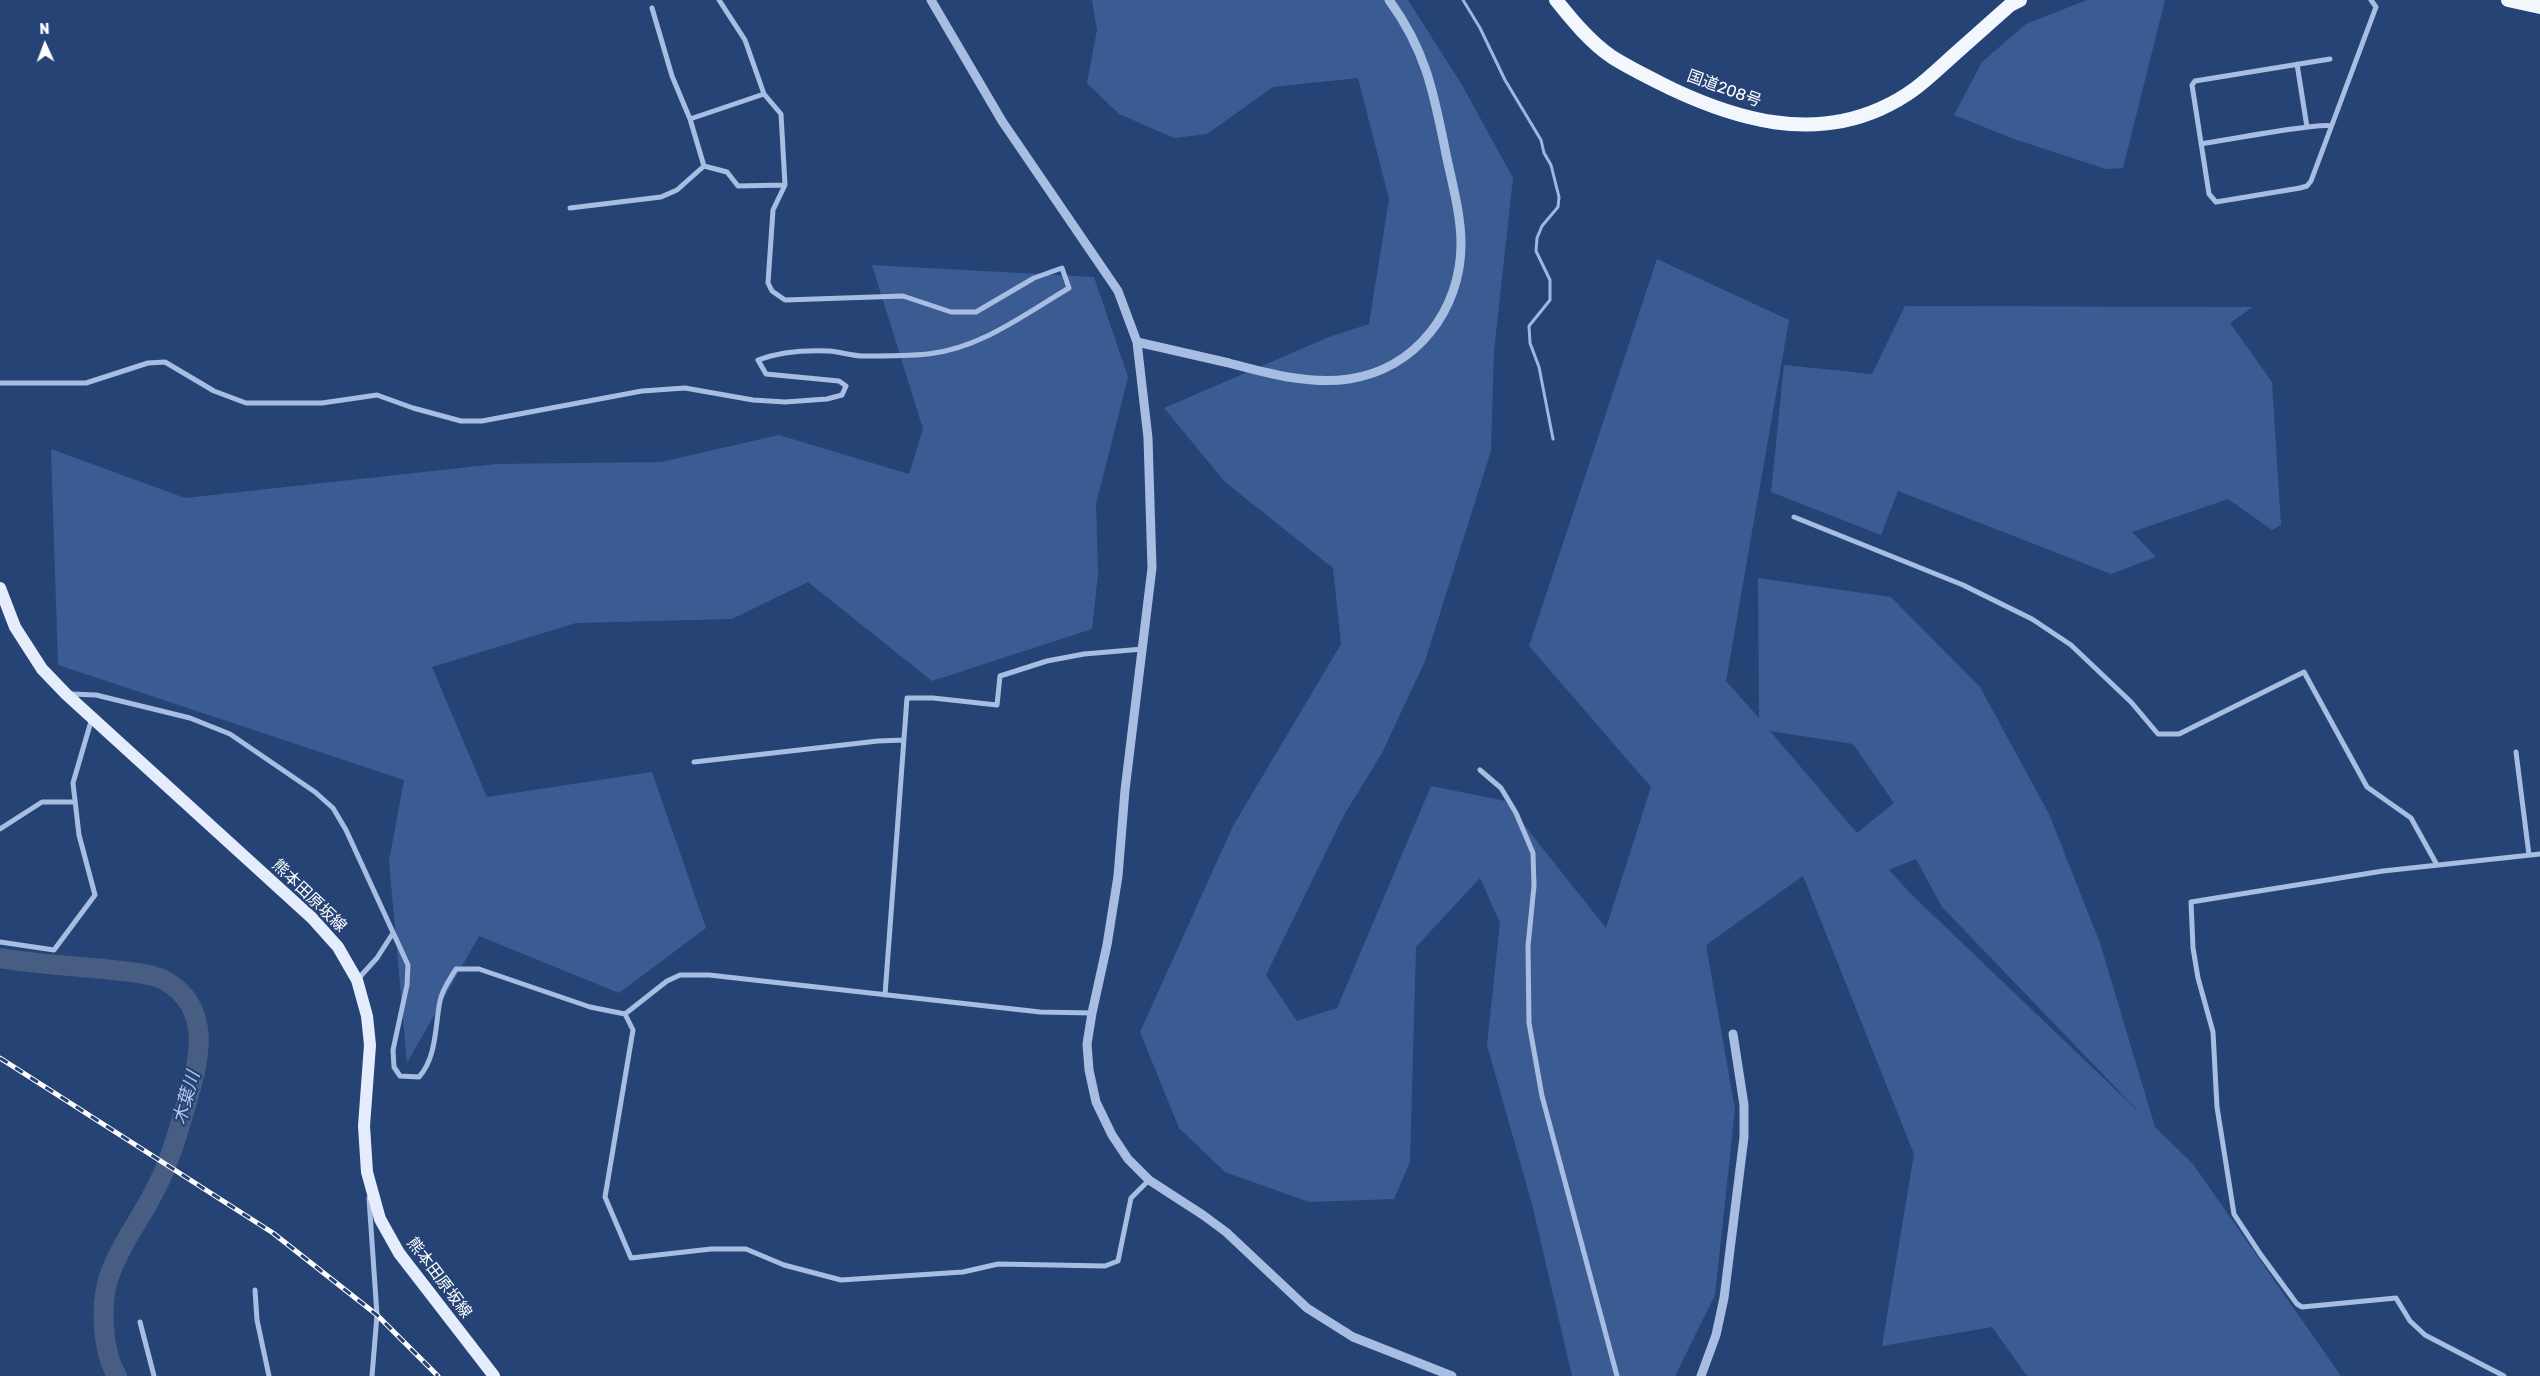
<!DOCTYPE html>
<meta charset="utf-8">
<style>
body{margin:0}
#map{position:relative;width:2540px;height:1376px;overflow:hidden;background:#264376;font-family:Rubik,sans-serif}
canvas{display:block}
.north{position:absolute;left:20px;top:20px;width:50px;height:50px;-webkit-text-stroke:4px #264376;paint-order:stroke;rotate:358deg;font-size:14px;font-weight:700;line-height:20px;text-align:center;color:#fff}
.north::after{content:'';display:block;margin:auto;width:18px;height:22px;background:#fff;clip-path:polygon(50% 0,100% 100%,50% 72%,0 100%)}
</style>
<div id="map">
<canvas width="2540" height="1376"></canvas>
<div class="north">N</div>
</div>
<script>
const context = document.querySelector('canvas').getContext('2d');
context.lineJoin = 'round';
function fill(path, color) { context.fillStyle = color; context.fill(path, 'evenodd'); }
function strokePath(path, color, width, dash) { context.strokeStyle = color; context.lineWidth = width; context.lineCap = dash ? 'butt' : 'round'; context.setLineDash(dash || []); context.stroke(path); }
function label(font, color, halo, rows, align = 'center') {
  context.font = font + ' Rubik,"Noto Sans JP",sans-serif'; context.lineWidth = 4.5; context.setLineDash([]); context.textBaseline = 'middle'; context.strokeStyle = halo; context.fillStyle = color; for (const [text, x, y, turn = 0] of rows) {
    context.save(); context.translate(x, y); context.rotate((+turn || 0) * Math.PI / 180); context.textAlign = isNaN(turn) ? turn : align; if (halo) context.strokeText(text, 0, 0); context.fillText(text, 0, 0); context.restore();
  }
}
fill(new Path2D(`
 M1092,0H1408L1462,85L1513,178L1494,351L1491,451L1425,661L1382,753L1344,815L1266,975L1297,1021L1337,1008L1431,786L1505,801L1606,928L1651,787L1529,646L1657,259L1789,320L1726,681L1759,718L1758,578L1891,597L1980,687L2049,814L2100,943L2155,1127L2193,1164L2341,1376H2027L1992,1327L1882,1346L1914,1154L1803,876L1706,945L1735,1109L1715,1295L1675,1376H1572L1532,1204L1487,1045L1500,923L1480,878L1416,947L1410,1162L1394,1199L1309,1202L1225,1172L1179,1128L1140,1032L1233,826L1341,644L1333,568L1225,482L1164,408L1329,337L1369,324L1389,199L1358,78L1273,87L1207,134L1174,138L1119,114L1087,83L1097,30ZM1770,731L1853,744L1894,803L1857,833ZM1916,859L1942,907L2142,1115L1911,894L1889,870Z
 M2087,0H2165L2123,168L2106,169L2014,139L1954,115L1982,62L2026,24Z
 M872,265L1094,277L1128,377L1096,504L1098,574L1092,629L932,681L808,582L732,619L576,623L432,667L487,797L652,772L706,928L619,993L479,936L407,1063L389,861L404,780L58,665L51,449L185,498L497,464L661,462L779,435L909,474L923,429Z
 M1905,306L2253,307L2230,323L2272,382L2281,525L2272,530L2228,499L2132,532L2156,557L2111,574L1898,491L1881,535L1771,492L1784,365L1872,374Z`), '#3a5c93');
strokePath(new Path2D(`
 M1463,0L1480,28L1505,80L1541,140L1544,153L1551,165L1559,197L1558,207L1542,226L1537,238L1536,251L1550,280V300L1529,326L1530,343L1539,367L1553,439`), '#9bb7e2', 3);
strokePath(new Path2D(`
 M0,958C37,964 75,966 113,970C128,972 150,973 164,980C217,1009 197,1068 184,1112C176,1139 168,1166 155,1190C140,1220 120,1245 109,1277C100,1304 102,1351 117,1376`), '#475d82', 20);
strokePath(new Path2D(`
 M652,8L672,76L690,119L764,94
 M2330,59L2195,81L2192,85L2209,194L2216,202L2300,188L2307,186L2311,181L2376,7L2371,0
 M2297,64L2307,127
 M2201,144C2220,141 2321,122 2331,126
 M704,166L727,172L738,186L785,185
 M570,208L661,197L677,190L704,166L690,119
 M0,383H86L148,363L165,362L214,391L246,403H322L377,395L413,408L461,421H482L642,391L685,388L753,400L785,402L827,399L842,395L846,386L839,381L766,374L758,360C779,352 806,350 829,351C841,352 852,356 863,356C884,356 907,356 928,354C981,348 1025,314 1069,288L1062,268L1034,278L976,312H951L903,296L785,300L772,291L768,283L773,210L785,185L781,114L764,94L745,40L719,0
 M1794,517L1963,585L2032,619L2071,645L2131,702L2158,734H2179L2304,672L2367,787L2411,818L2437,865
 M71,694L96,695L190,718L230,734L315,792L333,808L346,830L408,965L407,985L393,1050L394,1067L400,1076L419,1077C437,1057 435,1025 440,1001C442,990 450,979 456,969H479L590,1007L625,1014
 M2516,752L2529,855
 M694,762L878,741L904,740
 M1480,770L1501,788L1516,813L1533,853L1534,886L1528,946L1529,1023L1542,1096L1617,1376
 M0,829L42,802H75
 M0,942L54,950L95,895L79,835L73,783L92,718
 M357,980L377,958L393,933
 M885,995L907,698H933L997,705L1000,676L1047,661L1084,654L1143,649
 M625,1014L633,1030L605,1197L631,1258L711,1249H746L784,1265L841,1280L963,1272L998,1264L1105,1266L1118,1261L1131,1198L1149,1180
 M625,1014L667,981L680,975H709L1040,1012L1092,1013
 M369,1198L377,1315L372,1376
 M255,1290L257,1320L269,1376
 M140,1322L154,1376
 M2504,1376L2425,1335L2410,1321L2396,1298L2302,1307L2297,1304L2261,1255L2234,1214L2217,1107L2213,1032L2198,978L2193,948L2191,902L2383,871L2540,854`), '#a7bde2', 5);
strokePath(new Path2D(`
 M931,0L1002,121L1118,291L1137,342L1148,438L1152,568L1125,790L1118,876L1107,945L1092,1013L1087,1044L1089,1070L1096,1102L1112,1135L1128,1159L1149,1180L1203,1215L1226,1232L1307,1308L1353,1337L1452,1376
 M1137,342C1168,349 1199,356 1229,363C1267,373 1309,385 1349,379C1416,369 1461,310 1461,244C1461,214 1452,183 1446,154C1434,94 1426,50 1389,0
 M1701,1376L1716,1335L1724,1298L1744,1137V1105L1733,1034`), '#a7bde2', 9);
strokePath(new Path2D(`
 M0,588L15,627L42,669L66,694L312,918L338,947L357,980L367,1016L370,1045L364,1126L367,1172L380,1219L399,1253L494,1376`), '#e5ecfb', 12);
strokePath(new Path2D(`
 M1556,0C1572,20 1590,42 1612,57C1631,69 1652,79 1672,89C1738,120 1810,140 1880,109C1914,94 1929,77 1956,53C1974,37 1992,21 2010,5L2020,0
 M2508,0L2540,7`), '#f2f6fd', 14);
const rail = new Path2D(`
 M0,1058L273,1233L377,1315L438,1376`);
strokePath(rail, '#fff', 5);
strokePath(rail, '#264376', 3, [9]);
label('16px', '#fff', '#264376', [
 ["国道208号",1724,89,20],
 ["熊本田原坂線",309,896,44],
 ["熊本田原坂線",439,1278,53]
]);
label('italic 18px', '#b1c7ea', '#264376', [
 ["木葉川",187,1098,-74]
]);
</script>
